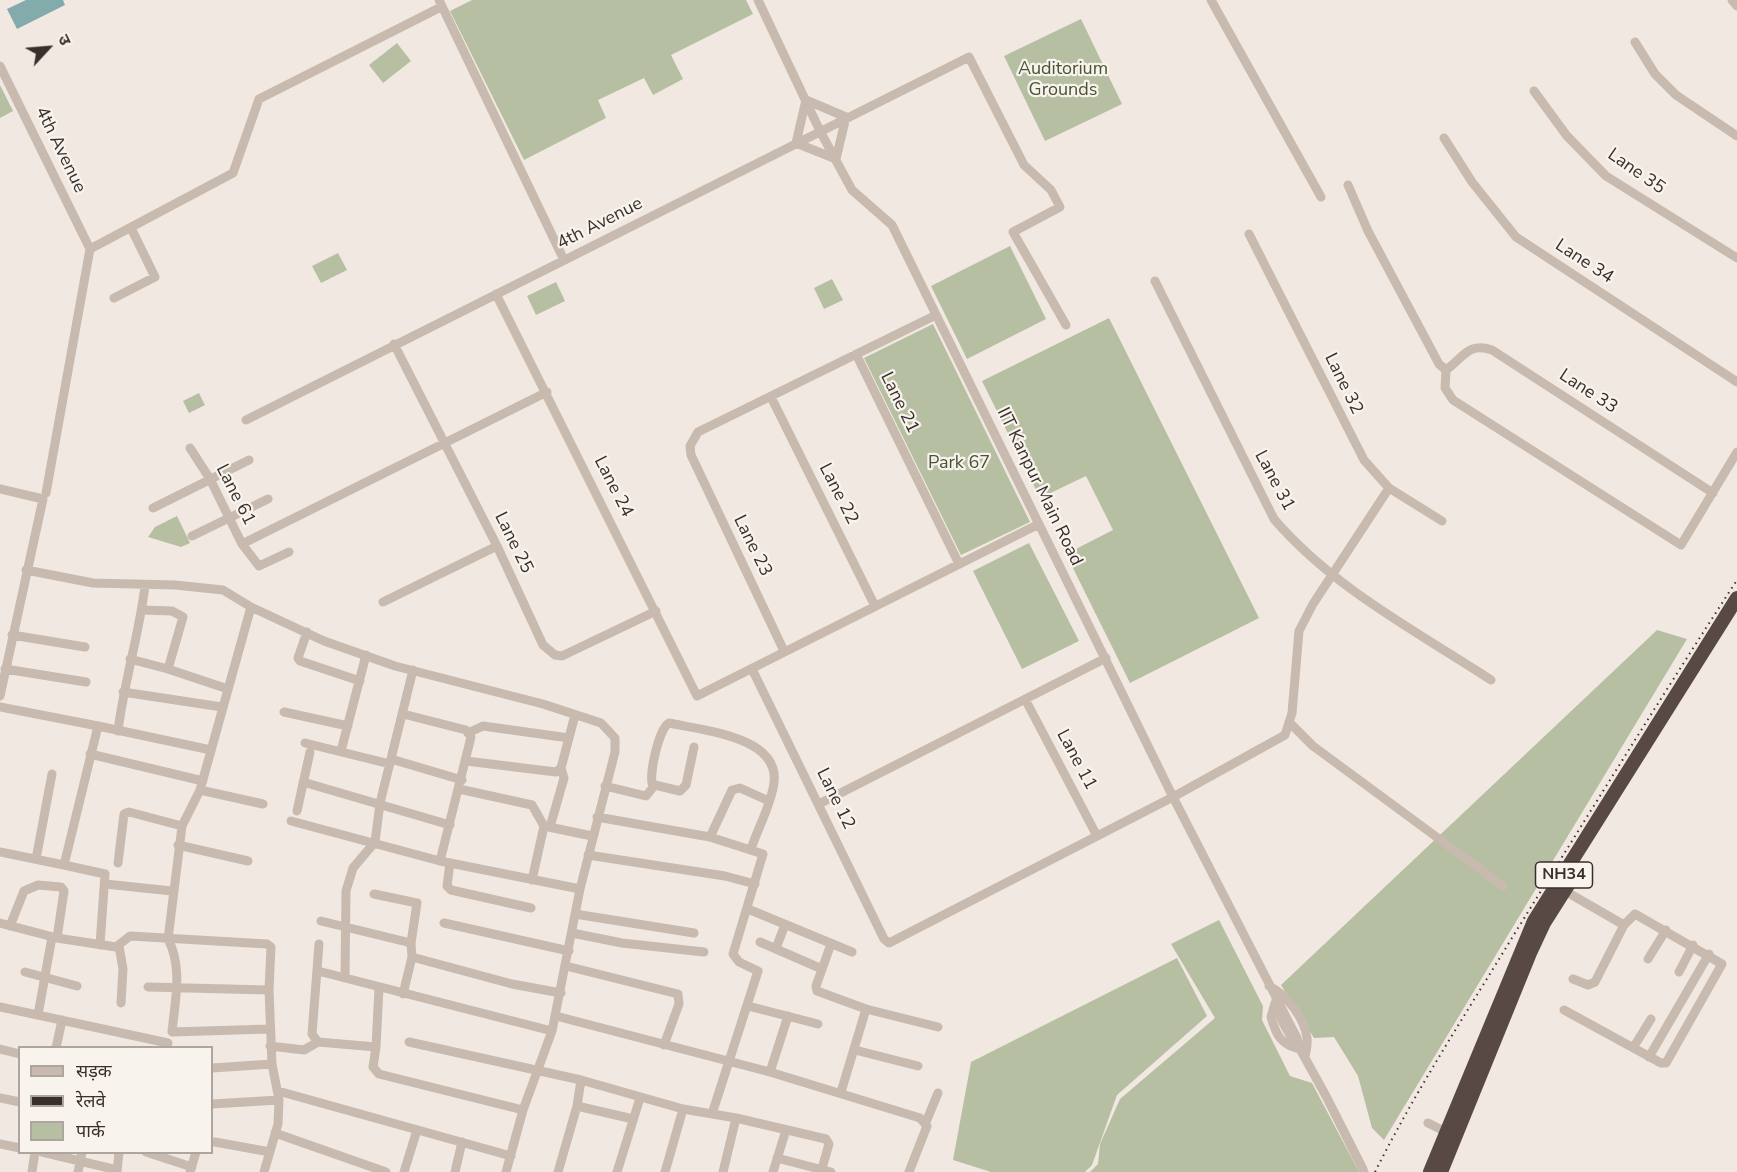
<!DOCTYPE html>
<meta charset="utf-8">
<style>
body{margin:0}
#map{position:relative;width:1737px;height:1172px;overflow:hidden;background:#f1e9e1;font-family:"Nunito Sans","Noto Sans Devanagari",sans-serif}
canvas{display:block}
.legend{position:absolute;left:18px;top:1046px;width:195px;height:108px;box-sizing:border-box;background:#f9f3ee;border:2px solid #aca5a0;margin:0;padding:8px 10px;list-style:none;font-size:18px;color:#382f2c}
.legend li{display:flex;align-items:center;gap:12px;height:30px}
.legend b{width:30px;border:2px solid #aca5a0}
.north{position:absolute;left:18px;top:18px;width:60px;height:60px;-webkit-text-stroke:4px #f9f3ee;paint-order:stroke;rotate:64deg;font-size:16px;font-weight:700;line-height:24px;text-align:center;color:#382f2c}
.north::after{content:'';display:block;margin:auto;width:21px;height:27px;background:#382f2c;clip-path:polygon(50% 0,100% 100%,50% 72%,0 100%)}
</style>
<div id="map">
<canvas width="1737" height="1172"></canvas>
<ul class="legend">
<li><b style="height:8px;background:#c8baae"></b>सड़क</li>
<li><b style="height:8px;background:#382f2c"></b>रेलवे</li>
<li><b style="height:16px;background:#b6bfa2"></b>पार्क</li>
</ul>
<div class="north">उ</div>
</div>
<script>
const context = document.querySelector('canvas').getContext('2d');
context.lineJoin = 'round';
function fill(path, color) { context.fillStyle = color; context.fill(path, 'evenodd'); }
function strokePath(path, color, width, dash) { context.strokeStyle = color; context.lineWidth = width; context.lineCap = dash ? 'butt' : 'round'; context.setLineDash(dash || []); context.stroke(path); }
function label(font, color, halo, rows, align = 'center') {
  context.font = font + ' "Nunito Sans",sans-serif'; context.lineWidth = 4.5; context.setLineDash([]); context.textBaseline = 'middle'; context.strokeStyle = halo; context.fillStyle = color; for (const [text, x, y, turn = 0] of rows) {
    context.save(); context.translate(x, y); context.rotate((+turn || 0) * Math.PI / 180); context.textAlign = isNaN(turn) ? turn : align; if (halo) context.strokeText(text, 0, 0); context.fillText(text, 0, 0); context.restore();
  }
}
fill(new Path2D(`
 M472,0H746L753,14L671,55L683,79L653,95L644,78L598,100L606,118L524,160L450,11Z
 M1081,19L1122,104L1045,141L1004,56Z
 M397,43L411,61L383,83L369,65Z
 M0,85L13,111L0,118Z
 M1010,246L1046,319L967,359L931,286Z
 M338,253L347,270L321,283L312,266Z
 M832,279L843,300L824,309L814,288Z
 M556,282L565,301L536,315L527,296Z
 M1109,318L1259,618L1130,683L1066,554L1113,530L1086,476L1040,498L982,381Z
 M933,324L1030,522L961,555L864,358Z
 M199,393L205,405L189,413L183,401Z
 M177,516L190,543L181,547L148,537L155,527Z
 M1029,543L1079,641L1022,669L973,571Z
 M1657,630L1687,639L1384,1140L1372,1128L1358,1076L1334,1037L1314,1038L1281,985Z
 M1219,920L1263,1006L1262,1020L1290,1076L1312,1083L1359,1172H1090L1098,1164L1100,1144L1120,1099L1215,1018L1171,944Z
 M1177,958L1207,1016L1117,1095L1092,1165L1085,1172H991L953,1160L971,1062Z`), '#b6bfa2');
fill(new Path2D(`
 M26,0H63L65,5L17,29L7,9Z`), '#83abab');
strokePath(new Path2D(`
 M439,0L564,260
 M758,0L820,131L852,190L892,225L1173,797L1297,1038L1300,1049C1289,1036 1278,1017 1276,1000
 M1211,0L1321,197
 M1732,0L1737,6
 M1635,42L1655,74L1676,95L1737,136
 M0,66L90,249
 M1534,91L1567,136L1606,176L1737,258
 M806,100L796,143L836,159
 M806,100L846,117
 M1444,138L1472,182L1516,237L1737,382
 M836,159L846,117
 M1348,185L1368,231L1439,364L1446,370L1445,388L1453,400L1681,545L1737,452
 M1249,234L1364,460L1389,488L1442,521
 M90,249L233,173L259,99L441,7
 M1155,281L1274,519C1333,588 1416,631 1491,680
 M496,294L697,696L1039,524
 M114,298L155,277L131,228
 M394,344L497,546L543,645L555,655L562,656L656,611
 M856,354L959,564
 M1446,370C1464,357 1468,342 1492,350L1713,493
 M771,397L875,606
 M246,420L969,57L1024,165L1051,190L1060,207L1013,232L1066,325
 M190,448L210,479L242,544L547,392
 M0,489L43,499L0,696
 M46,493L90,249
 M153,508L249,460
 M192,536L268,499
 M242,544L259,566L289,552
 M26,570L93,583L175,585L223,590L251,607L324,641L395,666L543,704L601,723L615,738V752L580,889L552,1031L523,1110L506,1172
 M383,602L497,546
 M251,607L200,790L182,826L168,939C183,967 175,1001 172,1032L269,1029
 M142,610L172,611L183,617L168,669L228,689
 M307,632L298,658L300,661L360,681
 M12,635L85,647
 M784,651L691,455L690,446L698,432L936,315
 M130,659L168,669
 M5,669L86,682
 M752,669L884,939L889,943L1173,797L1285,735L1292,713L1299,631L1313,604L1389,488
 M123,692L222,707
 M1025,699L1097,836
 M0,707L98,726
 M284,712L348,726
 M1289,722L1313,746L1503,886
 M118,731C124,682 139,635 145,586
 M468,733L483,726L569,738
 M305,743L390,764
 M341,751L366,655
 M90,754L203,781
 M391,759L462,780
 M466,761L556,772L561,768L575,715
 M303,782L450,825
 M605,786L646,796L655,785L680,791L686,785L694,747
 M653,786C648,776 659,728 669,723C701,730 780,736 774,783C771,805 758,828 751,849
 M459,789L532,805L544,826L592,836
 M200,790L263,804
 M819,804L1106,658
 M297,811L310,752
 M597,817L710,837L763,854L733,954L739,962L758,971L712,1114
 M291,821L440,861L471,737L466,730L403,714
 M550,827L564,778L561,768
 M710,837L732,790L740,788L769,801
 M178,845L248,861
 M0,852L64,865L98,726L211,750
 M588,855L725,876L755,884
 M36,859L52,774
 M440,861L580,889
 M118,863L124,814L129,812L182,826
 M450,863L447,886L451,890L531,908
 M64,865L105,874L100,945
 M532,880L544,826
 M105,884L172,891
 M1565,891L1624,925
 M374,894L417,903L411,943
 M748,909L852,952
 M575,914L694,933
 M321,921L411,943L412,957L512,984L561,993
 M0,923L57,938L116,947L130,936L267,944L271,947L269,990
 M444,923L569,951
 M10,926L24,891L38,885L61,887L64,891L57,938
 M572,933L622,943L704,952
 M760,942L822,969
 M319,944L312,1034L318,1042L376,1047L379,988
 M831,944L816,986L817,991L866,1009
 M119,946L123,969L121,1003
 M776,948L785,925
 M1648,959L1666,930
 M566,966L678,994L679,1004L664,1045
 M318,971L552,1031
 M25,972L77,986
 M1679,972L1693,945
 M345,978L346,891L353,868L375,842L380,803L413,670
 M1269,986C1286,994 1305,1019 1307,1038C1308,1044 1306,1051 1305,1057
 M148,987L269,990L272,1064L279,1100L278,1124L264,1172
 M403,994L412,957
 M1275,1003L1271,1017C1276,1035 1281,1045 1300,1049L1326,1096
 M748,1006L818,1024
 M0,1007L168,1043
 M1564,1010L1661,1063H1666L1722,964L1635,914L1624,925L1595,982L1588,985L1573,979
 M38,1015L52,937
 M556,1016L770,1072L920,1118L927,1126L909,1172
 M409,1042L581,1080
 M270,1046L304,1050L318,1042
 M376,1047L373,1067L379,1074L523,1110
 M56,1048L62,1020
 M1633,1048L1651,1019
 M0,1049L20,1054
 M855,1050L918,1066
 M1649,1057L1709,954
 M212,1068L272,1064
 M770,1072L788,1016
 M278,1091L511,1156
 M841,1092L866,1009L938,1027
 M0,1098L20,1102
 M212,1104L279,1100
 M577,1106L633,1119
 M926,1122L938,1093
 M1428,1123L1446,1132
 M275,1133L386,1172
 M215,1142L270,1152
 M0,1144L20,1148
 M42,1152L117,1170
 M146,1152L192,1167
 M777,1158L831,1172
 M1363,1169L1326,1096L1364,1172
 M32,1172L35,1152
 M78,1172L82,1152
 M117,1172L119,1152
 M190,1172L196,1152
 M404,1172L417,1130
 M455,1172L462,1142
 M558,1172L577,1106L581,1080L683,1109L736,1118L826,1139L829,1144L821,1172
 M617,1172L640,1098
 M665,1172L683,1109
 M723,1172L736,1118
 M773,1172L786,1130`), '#c8baae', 9);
strokePath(new Path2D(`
 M1430,1172L1534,921L1737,598
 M1441,1172L1530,953L1544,923L1577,871`), '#584944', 14);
strokePath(new Path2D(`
 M1375,1172C1416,1090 1467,1012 1515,933C1588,815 1661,697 1737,580`), '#382f2c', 2, [1.5, 4.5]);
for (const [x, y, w] of [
 [1564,875,57]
]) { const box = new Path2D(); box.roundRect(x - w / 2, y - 13, w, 26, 4.5); context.fillStyle = '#f9f3ee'; context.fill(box); strokePath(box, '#382f2c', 1.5); }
label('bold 16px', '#382f2c', null, [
 ["NH34",1564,875]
]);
label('18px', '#485432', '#f9f3ee', [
 ["Auditorium",1063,70],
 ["Grounds",1063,91],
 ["Park 67",959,464]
]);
label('18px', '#382f2c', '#f9f3ee', [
 ["4th Avenue",60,150,64],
 ["Lane 35",1636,172,35],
 ["4th Avenue",600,224,-27],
 ["Lane 34",1584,262,33],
 ["Lane 32",1343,384,64],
 ["Lane 33",1588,392,33],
 ["Lane 21",899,403,64],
 ["Lane 31",1274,481,62],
 ["Lane 24",613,487,63],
 ["IIT Kanpur Main Road",1039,487,64],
 ["Lane 22",838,494,63],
 ["Lane 61",235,495,63],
 ["Lane 25",513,543,64],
 ["Lane 23",752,546,64],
 ["Lane 11",1076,760,62],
 ["Lane 12",835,799,64]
]);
</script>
